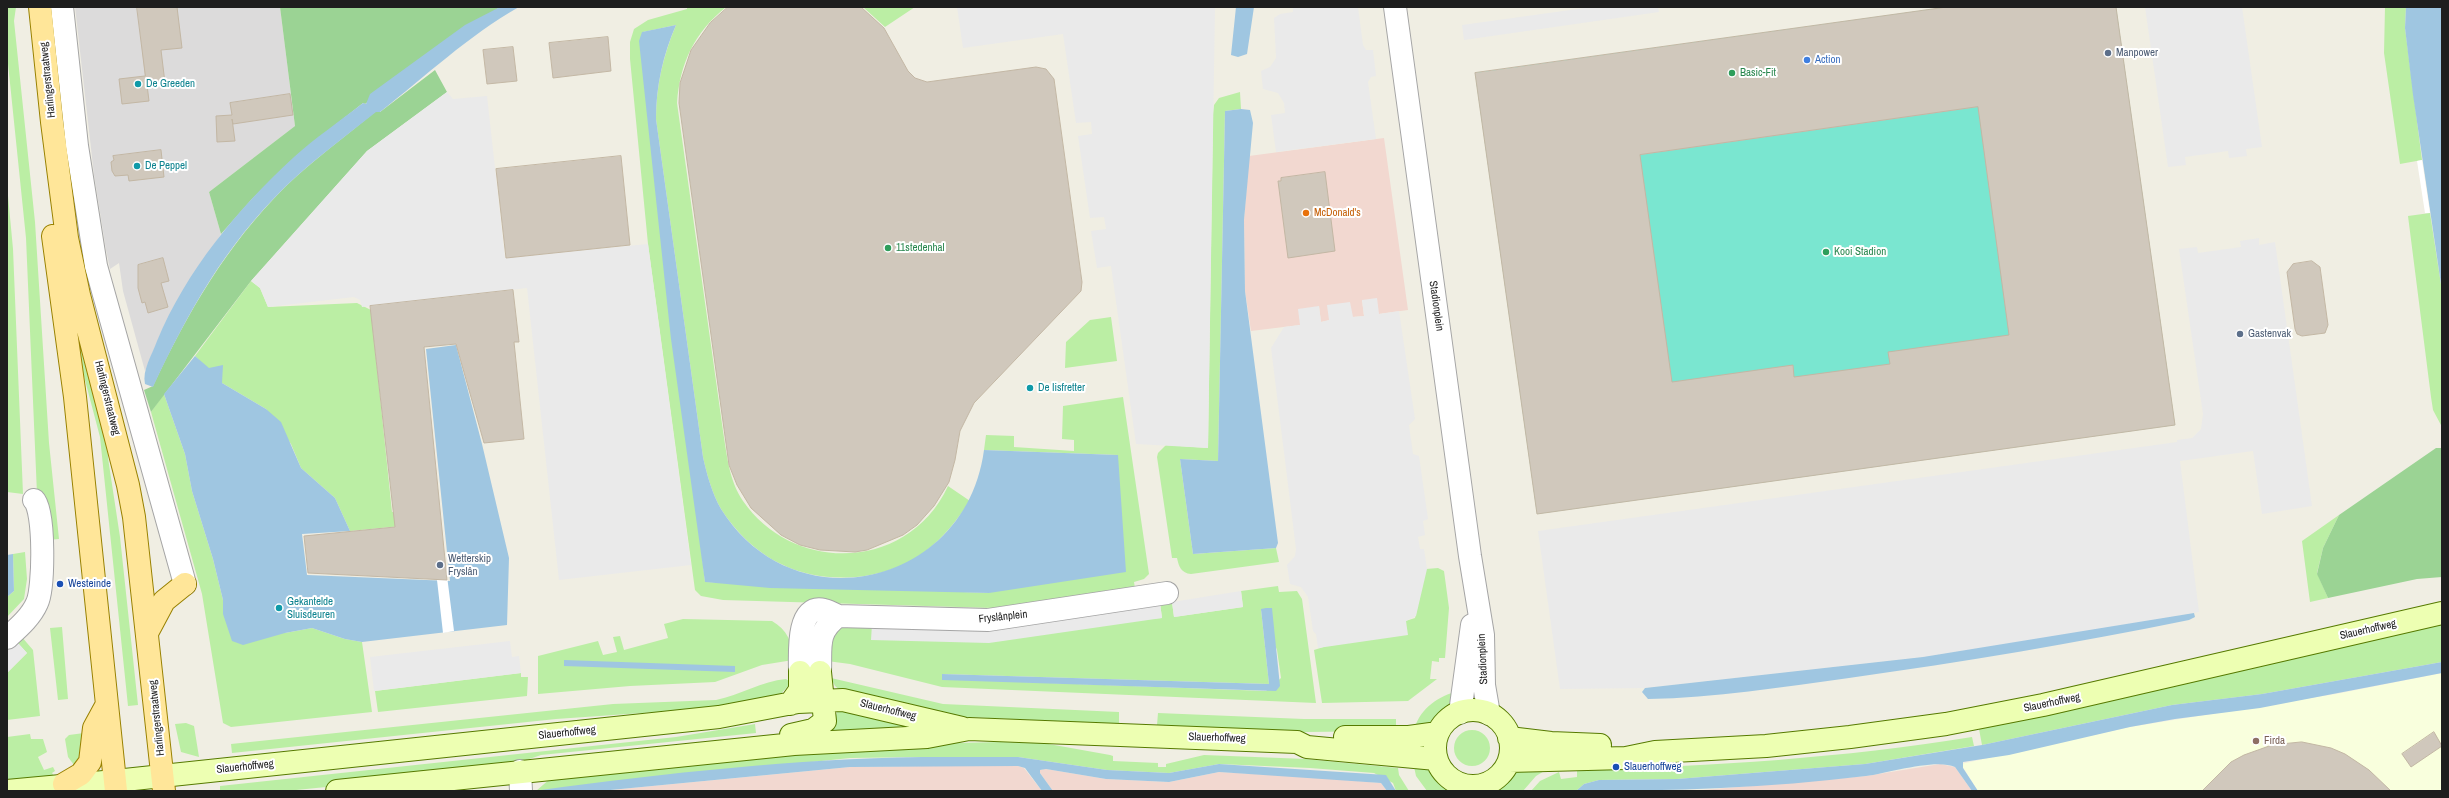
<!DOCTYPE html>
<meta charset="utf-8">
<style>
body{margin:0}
#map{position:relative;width:2449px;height:798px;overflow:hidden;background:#f0eee3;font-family:"Archivo Narrow",sans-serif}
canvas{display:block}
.frame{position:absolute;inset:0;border:8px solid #1e1e1e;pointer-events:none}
</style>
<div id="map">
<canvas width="2449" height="798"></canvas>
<div class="frame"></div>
</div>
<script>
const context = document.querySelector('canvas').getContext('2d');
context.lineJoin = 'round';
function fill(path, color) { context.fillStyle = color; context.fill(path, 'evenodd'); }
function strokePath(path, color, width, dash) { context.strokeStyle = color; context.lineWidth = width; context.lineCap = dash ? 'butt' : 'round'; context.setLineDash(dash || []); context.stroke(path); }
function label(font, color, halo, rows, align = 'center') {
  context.font = font + ' "Archivo Narrow",sans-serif'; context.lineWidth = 4; context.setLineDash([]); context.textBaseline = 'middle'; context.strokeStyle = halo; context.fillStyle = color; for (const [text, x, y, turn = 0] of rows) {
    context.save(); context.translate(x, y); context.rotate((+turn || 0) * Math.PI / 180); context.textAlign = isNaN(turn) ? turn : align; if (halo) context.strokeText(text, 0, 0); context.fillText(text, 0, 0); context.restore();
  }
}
fill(new Path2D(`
 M75,7H280L295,126L209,192L221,234L161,333L145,371L123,291L119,263L110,269L106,250L94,175Z`), '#dcdbdb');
fill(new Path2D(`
 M1384,138L1408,310L1379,314L1362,300L1364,316L1352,317L1328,305L1330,320L1321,322L1319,306L1300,325L1251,331L1245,291L1244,220L1249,156Z
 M1940,764L1955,767L1972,791H1691L1866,776Z
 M922,766H1018L1024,768L1042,791H600L850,767Z
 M1046,769L1106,779L1169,782L1219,772L1310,777L1381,783L1387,791H1053L1040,773V770Z`), '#f2d8d0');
fill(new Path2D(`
 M2442,673V791H1978L1961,764L2130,727L2336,694Z`), '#f9ffdd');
fill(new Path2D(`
 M7,7H16L14,21L35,222L49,443L59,539L48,540L37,494L26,238L7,54Z
 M687,7H726C694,33 680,63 677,103L723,431C727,456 729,480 743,501C794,575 909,571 948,486L970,501C957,520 944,537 926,551C887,581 825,586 781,564C757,553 735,531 721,509C712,493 707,475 703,457L656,119C656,86 663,56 676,25L643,32L705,582L989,593L1118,455L984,450L986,435L1014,436V447L1074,451V440L1062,439L1063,406L1123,397L1149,574L1144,579L1134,582L1135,588L993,608L723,600L701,596L695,590L648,244L630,59V42L634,29L648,20L687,9Z
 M863,7H915L885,27Z
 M2385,7H2406L2405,28L2422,160L2400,164L2384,53Z
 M1240,92L1241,109L1225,111L1218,461L1180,459L1193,554L1276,548L1279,562L1191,574C1181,573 1179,567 1177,558H1172L1157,457L1158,453L1166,445L1208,448L1213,114L1214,105L1219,98Z
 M7,185L13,249L23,494L7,492Z
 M2430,213L2442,291V427L2433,410L2431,397L2408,216Z
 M62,255L107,420L108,458L120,537L138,705L128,706L100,437L66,308Z
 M251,281L260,288L268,307L357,303L371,310L392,512L400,511L401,526L350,531L335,498L301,468L291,444L266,409L222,383L195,356Z
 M1111,317L1117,361L1065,368L1066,342L1090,320Z
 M164,394L185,454L192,491L213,559L223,600V614L285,633L312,628L345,639L362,642L372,712L231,727L223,723L202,594L151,412Z
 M2339,515L2323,548L2317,573L2328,598L2310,602L2302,541Z
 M25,552L27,579L24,599L7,617V597L14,591L13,554Z
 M1438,568L1444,571L1449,608L1445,658H1439V662L1432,661L1430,679H1437L1408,701L1322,703L1314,650L1415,618L1426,569Z
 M1278,586L1279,592L1297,591L1302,599L1316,703L942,687L850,664L827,661L830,637L842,625L872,624V640L1162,618L1160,603L1172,602L1174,617L1243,607L1241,591ZM1261,609L1277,650L1281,678L1266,691L942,679V674L1269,684Z
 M683,619L772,621C787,630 793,642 793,660L762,665L715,682L630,686L538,694V656L598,641L603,655L617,652L613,637L620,636L624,650L668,638L664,624Z
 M2442,623V662L2262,694L2172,705L1982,745L1979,729L2068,711Z
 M62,627L68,699L58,700L50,628Z
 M21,636L33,650L40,716L7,720V673L27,653L17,642Z
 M521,673V677H528L527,696L378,712L375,691Z
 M831,678L943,704L1119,712V724L946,716L840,690L835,686Z
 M786,679L789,681V685L778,697L700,711L657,712L556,719L232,753L231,744L613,704L716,700C740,695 762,681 786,679Z
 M1458,691C1448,713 1439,722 1415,727C1421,708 1439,696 1458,691Z
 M840,703L928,726L829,732L832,728Z
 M1158,713L1304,719H1396V731L1305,732L1157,725Z
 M186,723L194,726L199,757L181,752L175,724Z
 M755,724L756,733L541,755L497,770L286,791H220V786L676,737Z
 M1454 748a18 18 0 1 1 36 0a18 18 0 1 1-36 0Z
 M84,733L80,757L74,765L68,757L65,739L69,735Z
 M30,734L31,739H43L47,752L38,757L44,770L53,767L55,771L52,773L56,779L7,786V737Z
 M1972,737L1974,746L1865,764L1677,779L1599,780L1584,784L1576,791H1531L1540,781L1559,772L1561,779L1577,777V771L1583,770C1714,766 1843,758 1972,737Z
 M1000,742L1043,743L1110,755L1113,756V761L1158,763V767H1166V764L1204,755L1306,759L1398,768L1399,775L1409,791H1396L1393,783L1374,773L1310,768L1219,764L1169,773L1107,770L1018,757H922L850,758L536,791L551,778L910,744Z
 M1413,762C1428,768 1440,778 1449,791H1427L1416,776Z
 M1519,770H1546L1536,776L1523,791H1492L1511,774Z`), '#bbeea4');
fill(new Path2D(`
 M280,7H500L365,104L363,103L295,157L252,199L221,234L209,192L295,126Z
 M435,70L447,92L367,151L251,281L151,412L144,390L153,386C188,312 226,246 285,187C313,160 346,136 376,111L380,112Z
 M2436,448H2442V577L2417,579L2328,598L2317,574L2323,548L2339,515Z`), '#9bd394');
fill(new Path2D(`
 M1947,7H2116L2175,425L1537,514L1475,73Z`), '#7ae6d0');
fill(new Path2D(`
 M957,7H1215L1208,448L1136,444L1111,266L1097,268L1091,231L1106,229L1104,217L1090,218L1078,136L1092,134L1091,122L1076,123L1063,34L963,48Z
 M1293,7H1358L1363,45L1366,50H1373L1376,76L1371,77L1368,82L1376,139L1276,152L1271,115L1285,113L1284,103L1278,93L1263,89L1261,71L1270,67L1276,58L1274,18L1280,14L1293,12Z
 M1592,7H1658L1659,12L1464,40L1462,25Z
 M2145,7H2242L2262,147L2246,149L2247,156L2229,158L2228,151L2185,157L2186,165L2168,167Z
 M447,92L453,99L487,96L505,258L648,244L691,565L559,580L527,288L362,307L360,300L354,297L268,307L260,288L251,281L367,151Z
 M2259,238V245L2275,242L2312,506L2262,514L2253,451L2180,461L2199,612L2071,634L1923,657L1645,688L1560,689L1538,531L2177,442V440L2192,438L2201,429L2203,414L2179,249L2197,247L2198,253L2241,247L2240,241Z
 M1377,298L1379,314L1399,311L1415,419L1409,425L1413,454L1419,456L1428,519L1423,521L1425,535L1418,537L1420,549H1424L1427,569L1416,616L1406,621L1408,635L1318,648L1316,634L1313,631L1308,597L1301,587L1290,584L1287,565L1295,556L1296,549L1271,348L1284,327L1300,325L1298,309L1319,306L1321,322L1329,320L1327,305L1350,302L1353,317L1364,316L1362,300Z
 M1241,591L1243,607L1174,617L1172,602Z
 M1160,603L1162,618L989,643L871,640L872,624Z
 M510,641L512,657L519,656L521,673L374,691L370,657Z
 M17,642L27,653L7,673V651Z`), '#eaeaea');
fill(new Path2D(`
 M500,7H519C468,36 426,76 380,112H376C346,136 313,160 285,187C225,246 188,312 153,387L145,384C142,370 152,355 157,341C186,271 238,208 294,157C315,138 340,121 363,103L366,104L370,94L465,25Z
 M1236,7H1254L1247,54L1238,57L1231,55Z
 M2406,7H2442V291L2413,95L2405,28Z
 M676,25C663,55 656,86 656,119L703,457C707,475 712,493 721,509C794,626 966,586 984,450L1118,455L1126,572L989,593L770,588L705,582L671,339L639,41L642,32Z
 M1241,109L1250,110L1253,123L1244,220L1245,291L1278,543L1276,548L1193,554L1180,459L1218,461L1225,111Z
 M456,345L482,444L509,558L507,625L362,642L345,639L312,628L285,633L243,645L232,641L223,614V600L213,559L192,491L185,454L164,394L195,356L209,368L223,365L222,383L266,409L281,422L301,468L335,498L350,531L302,534L307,575L450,581L426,349Z
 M13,554L14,591L7,597V555Z
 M1266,608H1272L1280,686L1276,691L942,680V674L1269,684L1261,609Z
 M2194,613L2195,617L2189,620C2076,643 1963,662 1849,678C1782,687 1715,698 1648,699L1642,692L1645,688L1923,657Z
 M564,660L735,666V672L564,666Z
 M2442,662V673L2260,708L2175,719L2130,727L2009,755L1963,762V768L1978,791H1972L1955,767C1936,758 1888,773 1866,776C1768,788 1674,791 1576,791L1584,784L1599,780L1677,779L1865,764L1982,745L2172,705L2262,694Z
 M922,757H1018L1107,770L1169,773L1219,764L1386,775L1396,791H1387L1381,783L1219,772L1169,782L1106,779L1046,769L1040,770V773L1053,791H1042L1025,768L1018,766L850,767L600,791L541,790C667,773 795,759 922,757Z`), '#9fc6e1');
fill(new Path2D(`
 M2422,160L2430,213H2425L2417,161Z
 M446,568L454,631L443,633L437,580H447Z`), '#fff');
const building = new Path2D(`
 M137,7H177L182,48L161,50L165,83L147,85L149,101L122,104L119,79L145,76Z
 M728,7H861L884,28L908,71L915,78L927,82L1036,67L1046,69L1054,79L1082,282L1081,291L974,403L960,431L955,460L949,482L934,506L917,525L903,535L867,550L855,552L820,550L800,545L781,535L751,508L737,485L729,465L679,103L680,83L691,50L710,23Z
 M1947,7H2116L2175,425L1537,514L1475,73ZM1978,107L2009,335L1888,352L1890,364L1794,377L1793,365L1672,382L1640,155Z
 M608,37L611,71L553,78L549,43Z
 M513,47L517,81L487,84L483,50Z
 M290,94L293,115L233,124L232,119L235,141L217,142L216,116L232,115L230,103Z
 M161,150L164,177L129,181L128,175L115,176L112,171L111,162L114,160L113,156Z
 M621,156L630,245L506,258L496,169Z
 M1325,172L1335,251L1288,258L1278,181H1281V178Z
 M163,258L169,281L161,283L168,307L148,313L145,302L142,303L138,288V265Z
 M2312,261L2320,267L2328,325L2325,333L2302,336L2297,334L2295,329L2287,272L2293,264Z
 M513,290L519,342H514L524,439L484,443L456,344L424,347L447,580L308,573L304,536L395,527L370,306Z
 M2434,732L2442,746L2411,767L2402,754Z
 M2302,742L2331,748L2345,754L2369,770L2391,791H2202L2231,762L2244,755L2272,745Z`);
fill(building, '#d0c8bc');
strokePath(building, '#c3b7a4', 1);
const street = new Path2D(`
 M62,7L77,146L96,266L185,584
 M1395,7L1470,556L1483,635L1484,685L1489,714
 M7,638C18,628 31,617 37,603C44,589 45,510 34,500
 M800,672C800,656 796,603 824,610C829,611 834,614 838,616L988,620L1167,593
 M820,672C821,647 816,632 838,616
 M1460,713L1472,625
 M520,771L521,791
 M1471,791L1472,787`);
const secondary = new Path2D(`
 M790,704L800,690V672
 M1435 748a38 38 0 1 1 76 0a38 38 0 1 1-76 0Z
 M791,735L813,730L825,721L820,672
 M1345,737H1409L1438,733
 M1509,738L1551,743L1600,745
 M1509,761L1626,758L1655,752L1766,746L1850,737L1946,724L2043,705L2442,613
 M7,791L115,781L719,717L798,702L843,700L962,728
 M337,791L794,744L927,737L969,729L1297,742L1307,747L1436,759`);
const primary = new Path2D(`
 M40,7L52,122L67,238L79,295L128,485L134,517L164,791
 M53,236L75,397L116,791
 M148,631L164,601L185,584
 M64,784L81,774L90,762L94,728L106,706`);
strokePath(street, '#a5a5a5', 24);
strokePath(secondary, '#567a00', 24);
strokePath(primary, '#988100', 24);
strokePath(street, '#fff', 22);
strokePath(secondary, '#edffb2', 22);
strokePath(primary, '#ffe699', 22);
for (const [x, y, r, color] of [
 [2108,53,4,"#5c6f8a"],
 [1807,60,4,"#3f7fe0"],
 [1732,73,4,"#2e9e5b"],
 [138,84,4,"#0f9aa8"],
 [137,166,4,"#0f9aa8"],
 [1306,213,4,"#e8710a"],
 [888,248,4,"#2e9e5b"],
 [1826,252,4,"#2e9e5b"],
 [2240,334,4,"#5c6f8a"],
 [1030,388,4,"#0f9aa8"],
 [440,565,4,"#5c6f8a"],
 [60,584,4,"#1a4fb4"],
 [279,608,4,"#0f9aa8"],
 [2256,741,4,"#8d6e63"],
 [1616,767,4,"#1a4fb4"]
]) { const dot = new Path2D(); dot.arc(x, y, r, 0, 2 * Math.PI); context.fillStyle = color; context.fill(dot); strokePath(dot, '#fff', 1.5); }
label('11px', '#4e5e75', '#fff', [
 ["Manpower",2116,53],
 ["Gastenvak",2248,334],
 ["Wetterskip",448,559],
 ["Fryslân",448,572]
], 'left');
label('11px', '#366cbe', '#fff', [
 ["Action",1815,60]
], 'left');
label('11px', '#27864d', '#fff', [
 ["Basic-Fit",1740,73],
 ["11stedenhal",896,248],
 ["Kooi Stadion",1834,252]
], 'left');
label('11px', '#1e1e1e', '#fff', [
 ["Harlingerstraatweg",48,80,-96],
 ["Stadionplein",1436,306,82],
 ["Harlingerstraatweg",107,398,76],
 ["Fryslânplein",1003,617,-6],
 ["Slauerhoffweg",2368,630,-13],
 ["Stadionplein",1483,659,-93],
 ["Slauerhoffweg",2052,703,-12],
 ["Slauerhoffweg",888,710,14],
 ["Harlingerstraatweg",157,718,-96],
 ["Slauerhoffweg",567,733,-6],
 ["Slauerhoffweg",1217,738,2],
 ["Slauerhoffweg",245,767,-6]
]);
label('11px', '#0d838f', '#fff', [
 ["De Greeden",146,84],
 ["De Peppel",145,166],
 ["De Iisfretter",1038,388],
 ["Gekantelde",287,602],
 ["Sluisdeuren",287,615]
], 'left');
label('11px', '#c56008', '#fff', [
 ["McDonald's",1314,213]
], 'left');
label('11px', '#164399', '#fff', [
 ["Westeinde",68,584],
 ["Slauerhoffweg",1624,767]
], 'left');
label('11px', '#785e54', '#fff', [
 ["Firda",2264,741]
], 'left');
</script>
